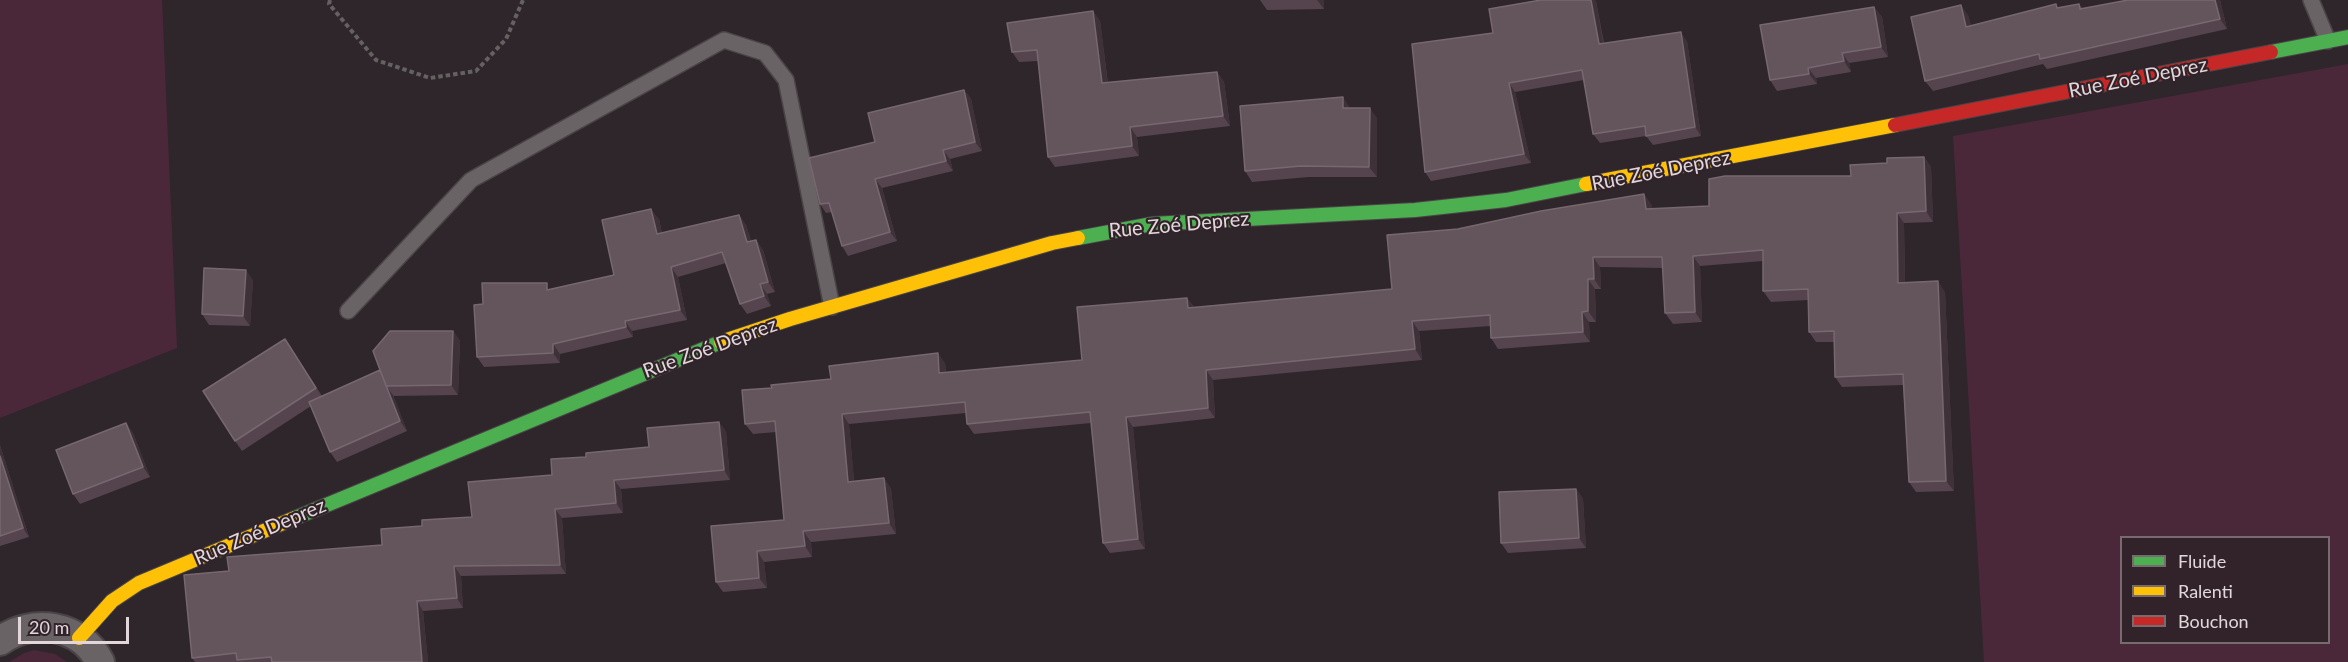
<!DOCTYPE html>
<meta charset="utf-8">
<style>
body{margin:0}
#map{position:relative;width:2348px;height:662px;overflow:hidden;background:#2e262a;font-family:Lato,sans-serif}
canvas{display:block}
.legend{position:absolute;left:2120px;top:536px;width:210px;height:108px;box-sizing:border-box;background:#312329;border:2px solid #776b70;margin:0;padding:8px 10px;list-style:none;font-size:18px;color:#e1d7db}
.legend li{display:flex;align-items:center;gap:12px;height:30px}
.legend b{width:30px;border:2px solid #776b70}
.scale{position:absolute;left:18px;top:617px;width:111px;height:27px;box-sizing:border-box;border:3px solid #e1d7db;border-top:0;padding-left:8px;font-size:18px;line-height:21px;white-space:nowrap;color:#e1d7db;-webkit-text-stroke:4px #312329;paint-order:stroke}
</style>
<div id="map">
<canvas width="2348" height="662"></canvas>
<ul class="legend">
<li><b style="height:8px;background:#4caf50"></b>Fluide</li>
<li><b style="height:8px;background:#ffc107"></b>Ralenti</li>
<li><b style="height:8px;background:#c62828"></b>Bouchon</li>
</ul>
<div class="scale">20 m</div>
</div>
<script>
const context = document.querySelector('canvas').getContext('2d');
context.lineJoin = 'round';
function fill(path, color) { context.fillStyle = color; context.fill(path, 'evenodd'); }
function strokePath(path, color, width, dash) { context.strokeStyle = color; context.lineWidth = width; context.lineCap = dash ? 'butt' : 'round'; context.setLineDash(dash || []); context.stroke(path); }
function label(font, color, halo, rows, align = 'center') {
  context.font = font + ' Lato,sans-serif'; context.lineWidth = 4.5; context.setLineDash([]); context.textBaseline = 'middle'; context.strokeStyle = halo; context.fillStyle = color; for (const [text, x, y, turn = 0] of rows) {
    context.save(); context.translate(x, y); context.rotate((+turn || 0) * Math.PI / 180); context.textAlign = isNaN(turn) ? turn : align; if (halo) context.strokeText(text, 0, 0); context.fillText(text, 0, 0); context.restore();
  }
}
fill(new Path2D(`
 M0,0H162L177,348L0,418Z
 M2348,64V662H1984L1953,136ZM2122,538H2328V642H2122Z
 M34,650L55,654L67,662H9L24,653Z`), '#4b273a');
const lane = new Path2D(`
 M2311,0L2328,41
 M348,311L471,180L724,40L765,53L786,80L832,307`);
const street = new Path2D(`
 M0,641C32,617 81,624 100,662`);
const fast = new Path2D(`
 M2271,52L2348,37
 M1078,238L1152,224L1415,210L1506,200L1586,184
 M295,518L721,342`);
const slow = new Path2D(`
 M1586,184L1895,125
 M721,342L790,319L1052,243L1078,238
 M79,638L112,601L139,583L295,518`);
const jam = new Path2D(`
 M1895,125L2271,52`);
strokePath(lane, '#4a4447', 18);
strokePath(street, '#4a4447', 32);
strokePath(fast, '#4a4447', 16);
strokePath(slow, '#4a4447', 16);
strokePath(jam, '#4a4447', 16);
strokePath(new Path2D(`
 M330,0L329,4L376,60L430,78L476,71L506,39L523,0`), '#656062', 4, [4.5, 3]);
strokePath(lane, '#6a6366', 15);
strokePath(street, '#6a6366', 28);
strokePath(fast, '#4caf50', 14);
strokePath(slow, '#ffc107', 14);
strokePath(jam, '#c62828', 14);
fill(new Path2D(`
 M1260,0H1324V9L1267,10Z
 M2220,0L2227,29L2047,69L2043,64L1933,91L1925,81L1968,15L1971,26L2079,4L2082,8Z
 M1596,1L1604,43L1687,41L1701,136L1653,145L1646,136L1600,143L1593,134L1584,80L1515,92L1531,163L1431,181L1425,172L1493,33Z
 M1874,7L1882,17L1888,57L1849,63L1851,72L1816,78L1817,84L1777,91L1770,80Z
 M1093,11L1100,21L1108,83L1217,72L1224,82L1230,126L1137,137L1139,156L1055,167L1048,157L1038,61L1019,62L1012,52Z
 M964,90L971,99L982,151L950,159L953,171L882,188L897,241L848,256L842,246L832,212L826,213L820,204L875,142Z
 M1350,108L1377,118V177H1309L1252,182L1245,171Z
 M1924,157L1931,167L1933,222L1904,223L1905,283L1945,292L1954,491L1916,492L1909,482L1903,385L1842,387L1835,377L1834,342H1816L1809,332L1808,300L1771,302L1763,291V261L1700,266L1702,322L1673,324L1665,313L1663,268L1600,267L1601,289H1595L1596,322H1589L1590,342L1498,349L1491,338V326L1419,331L1422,360L1213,380L1215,418L1133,427L1145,549L1110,553L1103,543L1091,423L974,434L967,424L966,413L849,424L854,481L884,478L891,489L896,534L811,542L812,557L764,562L767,588L723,592L716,582L784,520L776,432L753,434L745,424L772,388L945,363L946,373L1082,360L1187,298L1194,307L1392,289L1458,229L1652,205V209L1709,206L1851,176L1887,163Z
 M739,215L746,225L751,241L756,240L763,250L775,292L767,294L771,306L747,314L740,304L726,263L678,277L687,320L632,331L633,337L560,354V363L484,367L477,357L483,304L614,275L659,219L662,233Z
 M253,280L250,326L209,325L202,314Z
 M453,331L460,341L458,395L394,396L393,395L407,431L337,462L330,452L311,406L242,451L235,441L285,339L322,396L380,370Z
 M126,423L133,433L150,477L80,504L73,494Z
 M726,431L730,480L621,489L623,513L562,518L566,574L461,576L463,608L423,611L428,662H195L192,658L229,571L382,545L422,526L472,517L586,457L649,447Z
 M0,445L29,537L0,546Z
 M1576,489L1583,499L1586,548L1508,553L1501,543Z`), '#55444d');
fill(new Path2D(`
 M1317,0H1324V9Z
 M1591,0H1595L1596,1L1605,53L1599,44Z
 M2215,0H2220L2227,29L2220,19Z
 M1961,5L1968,15L1973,37L1966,27Z
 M1874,7L1882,17L1888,57L1881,47Z
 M1093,11L1100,21L1109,93L1102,83Z
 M1681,32L1687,41L1701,136L1695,127Z
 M1842,53L1849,63L1851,72L1844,61Z
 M1808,68L1816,78L1817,84L1809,74Z
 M1217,72L1224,82L1230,126L1223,116Z
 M1509,83L1515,92L1531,163L1524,154Z
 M964,90L971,99L982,151L975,142Z
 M1343,97L1350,108H1343Z
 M1370,108L1377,118V177L1369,167Z
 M1130,127L1137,137L1139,156L1132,146Z
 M943,150L950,159L953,171L946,161Z
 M1924,157L1931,167L1933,222L1926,211Z
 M875,179L882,188L897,241L890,232Z
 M1644,194L1652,205L1654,220L1646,209Z
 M651,209L659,219L664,244L657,234Z
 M1897,213L1904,223L1905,293L1898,283Z
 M739,215L746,225L754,252L747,242Z
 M756,240L763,250L775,292L768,282Z
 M1693,256L1700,266L1702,322L1695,312Z
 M1593,257L1600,267L1601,289L1594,279Z
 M671,267L678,277L687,320L680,310Z
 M246,270L253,280L250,326L243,316Z
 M1588,279L1595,289L1596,322L1588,311Z
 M1938,281L1945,292L1954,491L1946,481Z
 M760,284L767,294L771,306L764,296Z
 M1187,298L1194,308H1188Z
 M1582,312L1589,322L1590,342L1583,332Z
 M625,321L632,331L633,337L626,327Z
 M1412,321L1419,331L1422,360L1415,349Z
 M453,331L460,341L458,395L451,385Z
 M285,339L292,349L323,399L316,388Z
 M553,344L560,354V363L553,353Z
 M938,353L945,363L947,384L939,373Z
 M380,370L386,386L393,395L407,431L400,421Z
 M1206,370L1213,380L1215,418L1208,408Z
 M842,414L849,424L855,492L848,482Z
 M1126,417L1133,427L1145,549L1138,539Z
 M719,422L726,431L730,480L724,470Z
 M126,423L133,433L150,477L143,467Z
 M0,445L29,537L23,528L0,456Z
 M884,478L891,489L896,534L889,523Z
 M614,480L621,489L623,513L616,503Z
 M1576,489L1583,499L1586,548L1579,538Z
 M555,509L562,518L566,574L560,565Z
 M803,531L811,542L812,557L805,546Z
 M757,551L764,562L767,588L759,578Z
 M454,566L461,576L463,608L457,598Z
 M417,601L423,611L428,662H422Z`), '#3f3138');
const building = new Path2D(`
 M1541,0H1591L1599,44L1681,32L1695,127L1646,136L1645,126L1593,134L1582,70L1509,83L1524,154L1425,172L1412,44L1493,33L1489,9Z
 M2128,0H2215L2220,19L2040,59L2039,54L1925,81L1911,17L1961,5L1966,27L2056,4L2057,8L2079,4L2080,9Z
 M1874,7L1881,47L1842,53L1844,61L1808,68L1809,74L1770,80L1760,25Z
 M1093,11L1102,83L1217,72L1223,116L1130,127L1132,146L1048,157L1037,50L1012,52L1007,23Z
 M964,90L975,142L943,150L946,161L875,179L890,232L842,246L829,203L820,204L809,158L875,142L868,113Z
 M1343,97V108H1370L1369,167L1301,166L1245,171L1240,106Z
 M1924,157L1926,211L1897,213L1898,283L1938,281L1946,481L1909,482L1903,374L1835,377L1834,331L1809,332L1808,289L1763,291V250L1693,256L1695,312L1665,313L1662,257H1593L1594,279H1588V311L1582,312L1583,332L1491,338L1490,315L1412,321L1415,349L1206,370L1208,408L1126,417L1138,539L1103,543L1090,412L967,424L965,402L842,414L848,482L884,478L889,523L803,531L805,546L757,551L759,578L716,582L711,526L784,520L775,421L745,424L742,390L772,388L771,385L831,379L829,366L938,353L939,373L1082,360L1077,307L1187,298L1188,308L1392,289L1387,235L1458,229L1541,211L1644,194L1646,209L1709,206V179L1725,176H1851L1850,165L1887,163V158Z
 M651,209L657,234L739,215L747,242L756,240L768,282L760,284L764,296L740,304L722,252L671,267L680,310L625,321L626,327L553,344V353L477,357L474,305L483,304L482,283H547V290L614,275L602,220Z
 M204,268L246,270L243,316L202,314Z
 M390,331H453L451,385L386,386L373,351Z
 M285,339L316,388L235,441L203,391Z
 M380,370L400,421L330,452L309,402Z
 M719,422L724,470L614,480L616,503L555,509L560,565L454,566L457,598L417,601L422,662H272L271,657L237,660L236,653L192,658L184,575L229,571L227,557L382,545L381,529L422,526V520L472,517L468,482L552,475L551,459L586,457V453L649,447L647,428Z
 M126,423L143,467L73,494L56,450Z
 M0,456L23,528L0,536Z
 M1576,489L1579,538L1501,543L1499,492Z`);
fill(building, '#64545c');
strokePath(building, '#776870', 1.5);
label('20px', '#e1d7db', '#312329', [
 ["Rue Zoé Deprez",2138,78,-11],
 ["Rue Zoé Deprez",1661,171,-11],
 ["Rue Zoé Deprez",1179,225,-5],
 ["Rue Zoé Deprez",710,348,-20],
 ["Rue Zoé Deprez",260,532,-23]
]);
</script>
